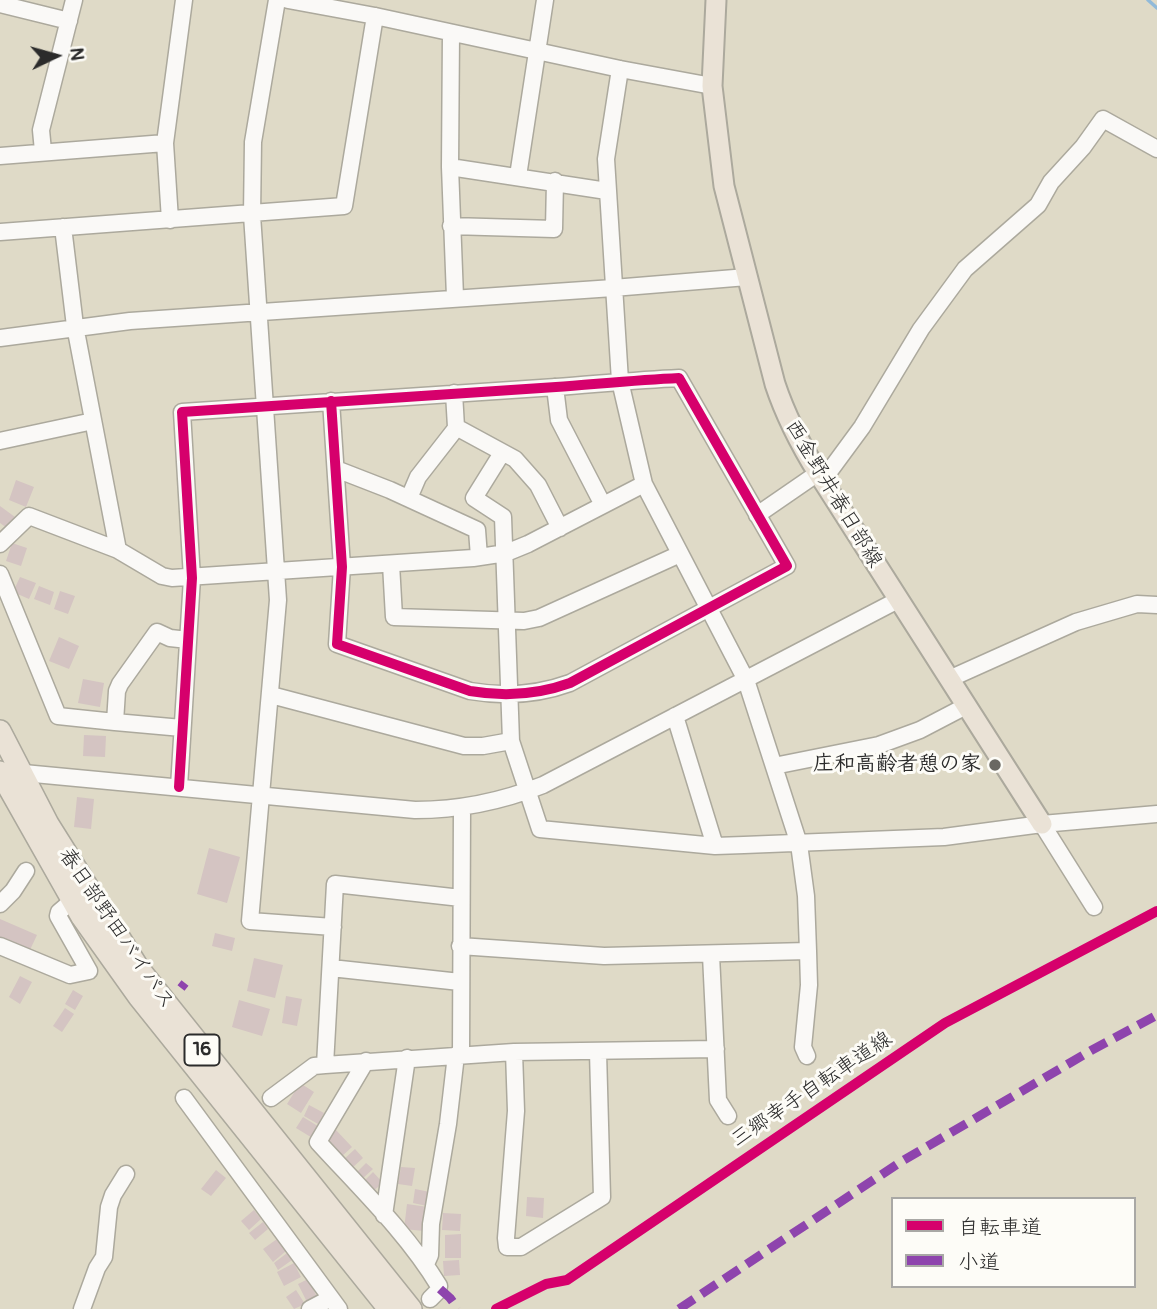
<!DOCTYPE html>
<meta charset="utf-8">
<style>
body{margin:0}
#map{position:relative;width:1157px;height:1309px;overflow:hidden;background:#dfdac7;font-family:Pangolin,"Klee One",sans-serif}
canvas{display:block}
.legend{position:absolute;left:891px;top:1197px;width:245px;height:91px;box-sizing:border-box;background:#fdfcf7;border:2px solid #a9a8a5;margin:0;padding:9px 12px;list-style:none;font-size:21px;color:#2b2b2b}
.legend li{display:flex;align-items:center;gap:14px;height:35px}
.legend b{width:35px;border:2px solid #a9a8a5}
.north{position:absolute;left:21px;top:21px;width:70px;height:70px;-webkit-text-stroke:5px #fdfcf7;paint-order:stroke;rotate:85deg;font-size:19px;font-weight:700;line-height:28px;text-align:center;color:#2b2b2b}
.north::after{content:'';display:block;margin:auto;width:24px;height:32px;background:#2b2b2b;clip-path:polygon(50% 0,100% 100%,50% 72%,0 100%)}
</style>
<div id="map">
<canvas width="1157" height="1309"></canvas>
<ul class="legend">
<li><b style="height:9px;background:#d6006c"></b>自転車道</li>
<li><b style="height:9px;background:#8e44ad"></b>小道</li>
</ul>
<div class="north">N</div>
</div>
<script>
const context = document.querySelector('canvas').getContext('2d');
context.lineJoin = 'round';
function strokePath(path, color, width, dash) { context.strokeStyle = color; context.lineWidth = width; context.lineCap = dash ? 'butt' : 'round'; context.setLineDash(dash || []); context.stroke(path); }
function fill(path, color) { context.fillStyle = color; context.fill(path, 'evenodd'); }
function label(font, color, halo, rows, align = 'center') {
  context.font = font + ' Pangolin,"Klee One",sans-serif'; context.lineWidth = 6; context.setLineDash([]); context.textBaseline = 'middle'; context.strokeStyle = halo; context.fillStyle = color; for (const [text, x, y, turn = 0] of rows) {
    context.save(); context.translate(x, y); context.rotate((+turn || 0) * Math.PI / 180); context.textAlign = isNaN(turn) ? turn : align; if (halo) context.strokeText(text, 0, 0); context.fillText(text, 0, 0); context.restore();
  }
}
strokePath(new Path2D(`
 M1148,0L1157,8`), '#91bad9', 3.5);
fill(new Path2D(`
 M16,480L34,487L26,507L9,500Z
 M0,506L15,517L7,528L0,523Z
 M12,543L27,548L21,566L6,561Z
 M20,577L36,583L29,599L13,592Z
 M39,586L54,592L50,605L34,599Z
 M60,591L75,596L68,614L54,609Z
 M59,637L79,646L69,669L49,661Z
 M83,679L104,683L100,707L78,703Z
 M84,735L106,736L105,757L83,756Z
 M77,797L94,799L91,829L74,827Z
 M209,848L240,857L227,903L197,894Z
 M0,919L37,935L29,952L0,939Z
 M215,933L235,938L232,951L212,946Z
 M254,958L283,965L275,998L247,991Z
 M20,976L32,982L20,1004L9,997Z
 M73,990L83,996L75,1010L65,1004Z
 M286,996L302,999L297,1026L282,1023Z
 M239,1000L270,1009L262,1036L232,1027Z
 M65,1008L74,1014L62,1032L53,1026Z
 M300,1083L314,1092L301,1113L287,1104Z
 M309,1105L324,1113L318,1124L304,1116Z
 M303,1117L321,1128L314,1139L296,1128Z
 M336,1130L352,1147L341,1157L325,1140Z
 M355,1149L363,1158L351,1169L343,1160Z
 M366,1163L373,1169L361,1180L355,1174Z
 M401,1167L415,1168L412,1186L398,1184Z
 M216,1170L226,1178L211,1196L201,1189Z
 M373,1172L383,1183L373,1191L364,1181Z
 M415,1189L430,1192L427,1206L413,1203Z
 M527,1197L544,1198L543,1218L526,1216Z
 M407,1204L428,1207L424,1231L404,1229Z
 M254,1210L261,1219L249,1230L241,1221Z
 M443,1213L461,1214L460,1231L442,1230Z
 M263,1222L268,1229L255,1240L249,1233Z
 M461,1234V1258H445V1235Z
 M277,1239L286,1251L273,1262L263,1249Z
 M287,1253L292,1260L278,1270L274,1263Z
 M459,1260L460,1275L444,1276L443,1261Z
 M294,1263L301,1277L284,1286L277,1272Z
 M308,1279L317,1297L307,1302L298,1284Z
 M296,1290L305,1304L294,1309L286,1297Z`), '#d4c4c2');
const minor = new Path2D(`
 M277,0L253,142L252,215L278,600L250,921L333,927
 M288,0L375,16L620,69L712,86
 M0,4L69,21
 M451,33L450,167L455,297
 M620,69L606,159L620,381L644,484L746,680L799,844L806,896L808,951L809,985L803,1047L807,1056
 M43,151L41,130L74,0
 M0,156L165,143
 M450,167L607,191
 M518,176L545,0
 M170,220L165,143L184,0
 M451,226L554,229L555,181
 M63,227L75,326L118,550
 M0,232L344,206L375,16
 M0,338L130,321L613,288L747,277
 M555,387L559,420L603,505
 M454,393L456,427L515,459L538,485L560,528
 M0,441L93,421
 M502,453L474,498L503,517L511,741L540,829L715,846L744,845L944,837L1042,824L1157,814
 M336,469L390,490L477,530L479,557
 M823,480L862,427L921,329L965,269L1038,205L1051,182L1083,147L1103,119L1157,149
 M409,498L418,477L457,427
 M757,515L818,473
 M0,544L29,516L118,550L162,576L172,578L473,558L506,553L528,544L644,484
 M391,564L394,617L524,621L539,618L680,554
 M0,574L58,716L115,722
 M949,679L1076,622L1137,604L1157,605
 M271,695L464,746H483L511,741
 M675,716L715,846
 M182,728L115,722L117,691L120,684L157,632L170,638L188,640
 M774,766L879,745L920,730L966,706
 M13,772L415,810C460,810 500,802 543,785L898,600
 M179,787L192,578L182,412C306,403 431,396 556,387C597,384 638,380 679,378L787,566L570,683C537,695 505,697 470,691L337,644L342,567L331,401
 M1042,824L1094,907
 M0,904L13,891L26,871
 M0,946L70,975L89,971L58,916L59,912L72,901
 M460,946L604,956L808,951
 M711,955L718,1100L728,1116
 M331,968L460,982
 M514,1052L516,1111L506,1238L507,1247H521L602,1197L598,1052
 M461,1055L462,809
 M366,1061L318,1142C360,1188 407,1233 439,1286L438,1291L430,1299
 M325,1065L335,884L461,898
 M184,1098L339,1309
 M271,1098L314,1066L325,1065L514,1052L716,1049
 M384,1215L407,1058
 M426,1264L430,1255L431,1224L448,1124L456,1055
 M82,1309L97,1268L104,1257L109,1207L113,1195L126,1174
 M310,1309L331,1298`);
const major = new Path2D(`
 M716,0L712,86L724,186L775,384C786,417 800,444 818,473L1042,824`);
const highway = new Path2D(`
 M0,731L48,824L139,969L411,1309
 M0,772L82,917L139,997L389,1309`);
strokePath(minor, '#aca99d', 19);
strokePath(major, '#aca99d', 23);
strokePath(highway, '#aca99d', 24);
strokePath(minor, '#faf9f7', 16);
strokePath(major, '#eae2d6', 19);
strokePath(highway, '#eae2d6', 21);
strokePath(new Path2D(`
 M181,988L185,983
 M440,1289L450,1298L458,1309
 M679,1309L899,1163L1092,1050L1157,1015`), '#8e44ad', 9, [18, 9]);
strokePath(new Path2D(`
 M179,787L192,578L182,412C306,403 431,396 556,387C597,384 638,380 679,378L787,566L570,683C537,695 505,697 470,691L337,644L342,567L331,401
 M496,1309L546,1284L567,1280L945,1023L1157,911`), '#d6006c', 10);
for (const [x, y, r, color] of [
 [995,765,7,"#6a6862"]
]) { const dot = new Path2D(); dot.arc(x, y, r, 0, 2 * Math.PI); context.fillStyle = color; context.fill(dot); strokePath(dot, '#fdfcf7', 2.5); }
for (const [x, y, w] of [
 [202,1050,35]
]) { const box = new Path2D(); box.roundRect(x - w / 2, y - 15.5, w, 31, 5); context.fillStyle = '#fdfcf7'; context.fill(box); strokePath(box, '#2b2b2b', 2); }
label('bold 19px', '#2b2b2b', null, [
 ["16",202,1050]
]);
label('21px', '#2b2b2b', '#fdfcf7', [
 ["西金野井春日部線",833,494,59],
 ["春日部野田バイパス",116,929,56],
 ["三郷幸手自転車道線",812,1090,-34]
]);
label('bold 21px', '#2b2b2b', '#fdfcf7', [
 ["庄和高齢者憩の家",981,765]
], 'right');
</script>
